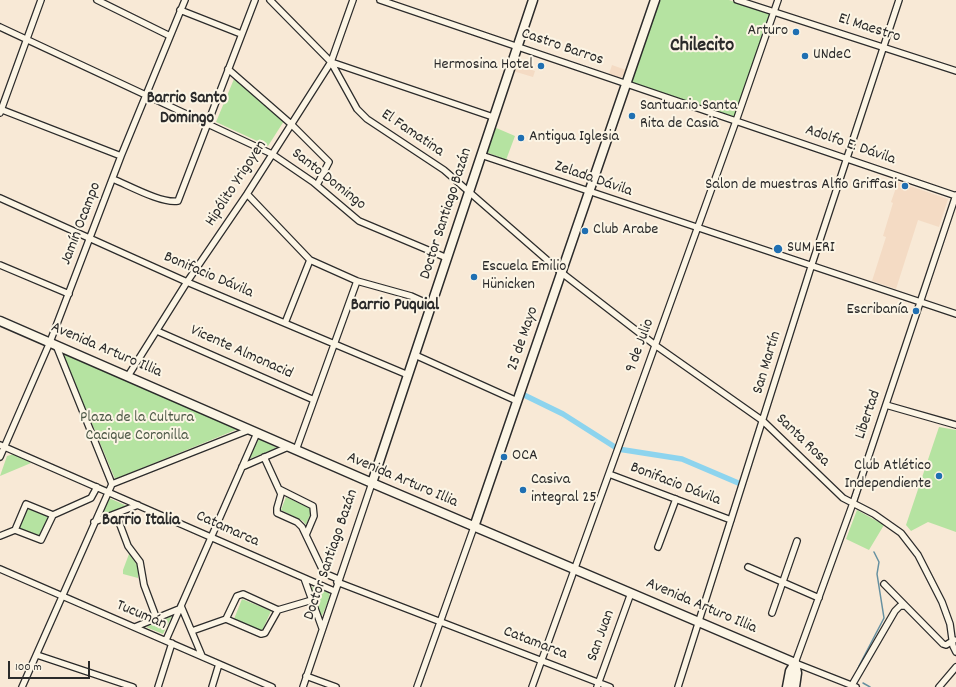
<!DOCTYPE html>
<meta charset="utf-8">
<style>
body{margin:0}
#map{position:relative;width:956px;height:687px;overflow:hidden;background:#f8e9d6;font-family:Dekko,sans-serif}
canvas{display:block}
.scale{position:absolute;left:8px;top:661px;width:82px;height:18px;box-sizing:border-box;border:2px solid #2b2b2b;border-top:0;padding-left:5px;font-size:12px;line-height:14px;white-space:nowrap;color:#2b2b2b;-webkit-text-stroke:3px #fcf5e5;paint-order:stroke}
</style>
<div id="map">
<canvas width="956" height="687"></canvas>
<div class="scale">100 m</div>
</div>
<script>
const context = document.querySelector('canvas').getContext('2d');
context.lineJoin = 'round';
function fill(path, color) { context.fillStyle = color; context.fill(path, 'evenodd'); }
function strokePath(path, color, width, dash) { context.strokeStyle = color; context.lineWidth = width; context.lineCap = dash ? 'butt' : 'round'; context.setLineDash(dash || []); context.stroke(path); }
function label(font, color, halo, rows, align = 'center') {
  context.font = font + ' Dekko,sans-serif'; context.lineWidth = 4; context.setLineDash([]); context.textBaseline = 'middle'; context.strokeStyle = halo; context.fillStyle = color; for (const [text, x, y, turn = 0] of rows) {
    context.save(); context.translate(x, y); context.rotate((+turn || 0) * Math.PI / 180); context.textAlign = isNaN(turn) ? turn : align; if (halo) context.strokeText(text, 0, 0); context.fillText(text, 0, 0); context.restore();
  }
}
fill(new Path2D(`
 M515,64L535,71L533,77L513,71Z
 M612,65L626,70L624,75L620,78L609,74Z
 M898,182L948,199L939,227L918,220L896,289L872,281L886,237L883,236L893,203L891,202Z`), '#f4dbc4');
fill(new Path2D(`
 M659,0H729L770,14L735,117L631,82Z
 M234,79L284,121L268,146L216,122Z
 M494,127L515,136L506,160L486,152Z
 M63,354L238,429L115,479Z
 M939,427L956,430V532L928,522L911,531L906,525Z
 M259,438L277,448L249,459Z
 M14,454L31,463L0,476L7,456Z
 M286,497L310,508V515L306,525L303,521L281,510Z
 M109,498L127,506L102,516Z
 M28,507L49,516L40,537L19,529Z
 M857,510L884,525L869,550L846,539Z
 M129,554L138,566V578L123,574V570Z
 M314,586L329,593L330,597L321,618L311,588Z
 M242,599L271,611L262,631L234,619Z
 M172,616L163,634L146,627Z`), '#b5e3a1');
strokePath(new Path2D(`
 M857,672L859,666L884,618L877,574L879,562L874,552
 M863,683L870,687`), '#6690a0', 1.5);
strokePath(new Path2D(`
 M520,393L563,414L618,449L682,459L743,485`), '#8dd4ee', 5.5);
const street = new Path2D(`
 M97,0L170,36
 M270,0L331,62L357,109L367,119L444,170L562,273L655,345L763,421L843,498L874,514L901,533L918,555L942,602L950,624L953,646L956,652
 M380,0L956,196
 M737,0L956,71
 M180,10L241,34
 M0,27L272,154L313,182L359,221L447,258
 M331,62L493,117
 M228,69L291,124L329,162L317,185
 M0,109L121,156
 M0,113L41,0
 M481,155L956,314
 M113,179C128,185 162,204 178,201L255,0
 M247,194L310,260L357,281L411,296L431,305
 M0,198L187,282L408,375
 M0,265L69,294
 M285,323L310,260
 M157,331L314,400
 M415,355L517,401
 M128,376L187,282L247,194L331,62L353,0
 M886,405L956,425
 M0,445L334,591
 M296,450L357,281
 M0,457L50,342L121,156L185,0
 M264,457L281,494L277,508V513L297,522L302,527L324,573L338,579
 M242,467L288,447
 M609,474L731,520
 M112,484L249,430
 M279,489L313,506L314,516L306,535
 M116,514L128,546L140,562L144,585L156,617
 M94,522L138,505
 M15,530L26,504L53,515
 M0,536L15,530L41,540L53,515L91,498L97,487
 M658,547L676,499
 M748,567L819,598
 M0,569L272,687
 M304,578L322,628
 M337,582L610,687
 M884,584L943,644L946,645L954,640
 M181,606L202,656
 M772,613L797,541
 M226,619L261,634L265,633L278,610
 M135,627L179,609
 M192,631L226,619L237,596L243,594L278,610L312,600
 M166,640L257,433
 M37,655L133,687
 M306,676L336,687
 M852,685L895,611L900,606H904
 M22,687L112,484L56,345
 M158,687L172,643
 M212,687L219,664
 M303,687L372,483
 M417,687L474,527
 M532,687L736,121L778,0
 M597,687L631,593
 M678,687L811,267L899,0
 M856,687L795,663L853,503L956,195
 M939,687L956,667`);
const secondary = new Path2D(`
 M0,321L372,483L795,663
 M372,483L533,0
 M474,527L655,0
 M787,687L790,671L795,663
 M795,687L797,673L795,663`);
strokePath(street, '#2b2b2b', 8);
strokePath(secondary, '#2b2b2b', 11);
strokePath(street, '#fcf5e5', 5.5);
strokePath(secondary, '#fcf5e5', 8);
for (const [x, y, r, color] of [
 [796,32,4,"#1f6fb2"],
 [805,56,4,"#1f6fb2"],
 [541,66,4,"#1f6fb2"],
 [632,116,4,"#1f6fb2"],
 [521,138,4,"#1f6fb2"],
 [905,186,4,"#1f6fb2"],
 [585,231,4,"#1f6fb2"],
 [778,249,5,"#1f6fb2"],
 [474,277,4,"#1f6fb2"],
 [916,311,4,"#1f6fb2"],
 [504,457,4,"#1f6fb2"],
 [939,476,4,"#1f6fb2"],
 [523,490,4,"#1f6fb2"]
]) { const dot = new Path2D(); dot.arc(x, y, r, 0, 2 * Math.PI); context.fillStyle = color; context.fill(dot); strokePath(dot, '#fcf5e5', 1.5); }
label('16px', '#2b2b2b', '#fcf5e5', [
 ["El Maestro",869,29,18],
 ["Castro Barros",562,48,19],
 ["El Famatina",412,134,34],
 ["Adolfo E. Dávila",850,146,19],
 ["Santo Domingo",328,180,38],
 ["Zelada Dávila",593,180,19],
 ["Hipólito Yrigoyen",237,184,-57],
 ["Doctor Santiago Bazán",447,214,-72],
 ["Jamín Ocampo",82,224,-69],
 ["Bonifacio Dávila",208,276,23],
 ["25 de Mayo",524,339,-71],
 ["9 de Julio",641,346,-70],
 ["Avenida Arturo Illia",106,351,23],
 ["Vicente Almonacid",241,353,24],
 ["San Martín",768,363,-73],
 ["Libertad",869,415,-71],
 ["Santa Rosa",802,441,44],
 ["Avenida Arturo Illia",402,481,23],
 ["Bonifacio Dávila",675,485,21],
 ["Catamarca",227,530,24],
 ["Doctor Santiago Bazán",332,555,-71],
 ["Avenida Arturo Illia",701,607,23],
 ["Tucumán",141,616,23],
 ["San Juan",602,636,-70],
 ["Catamarca",535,644,21]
]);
label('16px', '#2b2b2b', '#fcf5e5', [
 ["Arturo",788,32,"right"],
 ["UNdeC",813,56],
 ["Hermosina Hotel",533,66,"right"],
 ["Santuario Santa",640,107],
 ["Rita de Casia",640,125],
 ["Antigua Iglesia",529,138],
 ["Salon de muestras Alfio Griffasi",897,186,"right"],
 ["Club Arabe",593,231],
 ["SUM ERI",787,249],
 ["Escuela Emilio",482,268],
 ["Hünicken",482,286],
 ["Escribanía",908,311,"right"],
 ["OCA",512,457],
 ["Club Atlético",931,467,"right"],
 ["Independiente",931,485,"right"],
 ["Casiva",531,481],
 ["integral 25",531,499]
], 'left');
label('16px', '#4e5948', '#fcf5e5', [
 ["Plaza de la Cultura",137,419],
 ["Cacique Coronilla",137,437]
]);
label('bold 17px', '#2b2b2b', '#fcf5e5', [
 ["Barrio Santo",187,100],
 ["Domingo",187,120],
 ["Barrio Puquial",395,307],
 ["Barrio Italia",141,522]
]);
label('bold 20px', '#2b2b2b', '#fcf5e5', [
 ["Chilecito",702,47]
]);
</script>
